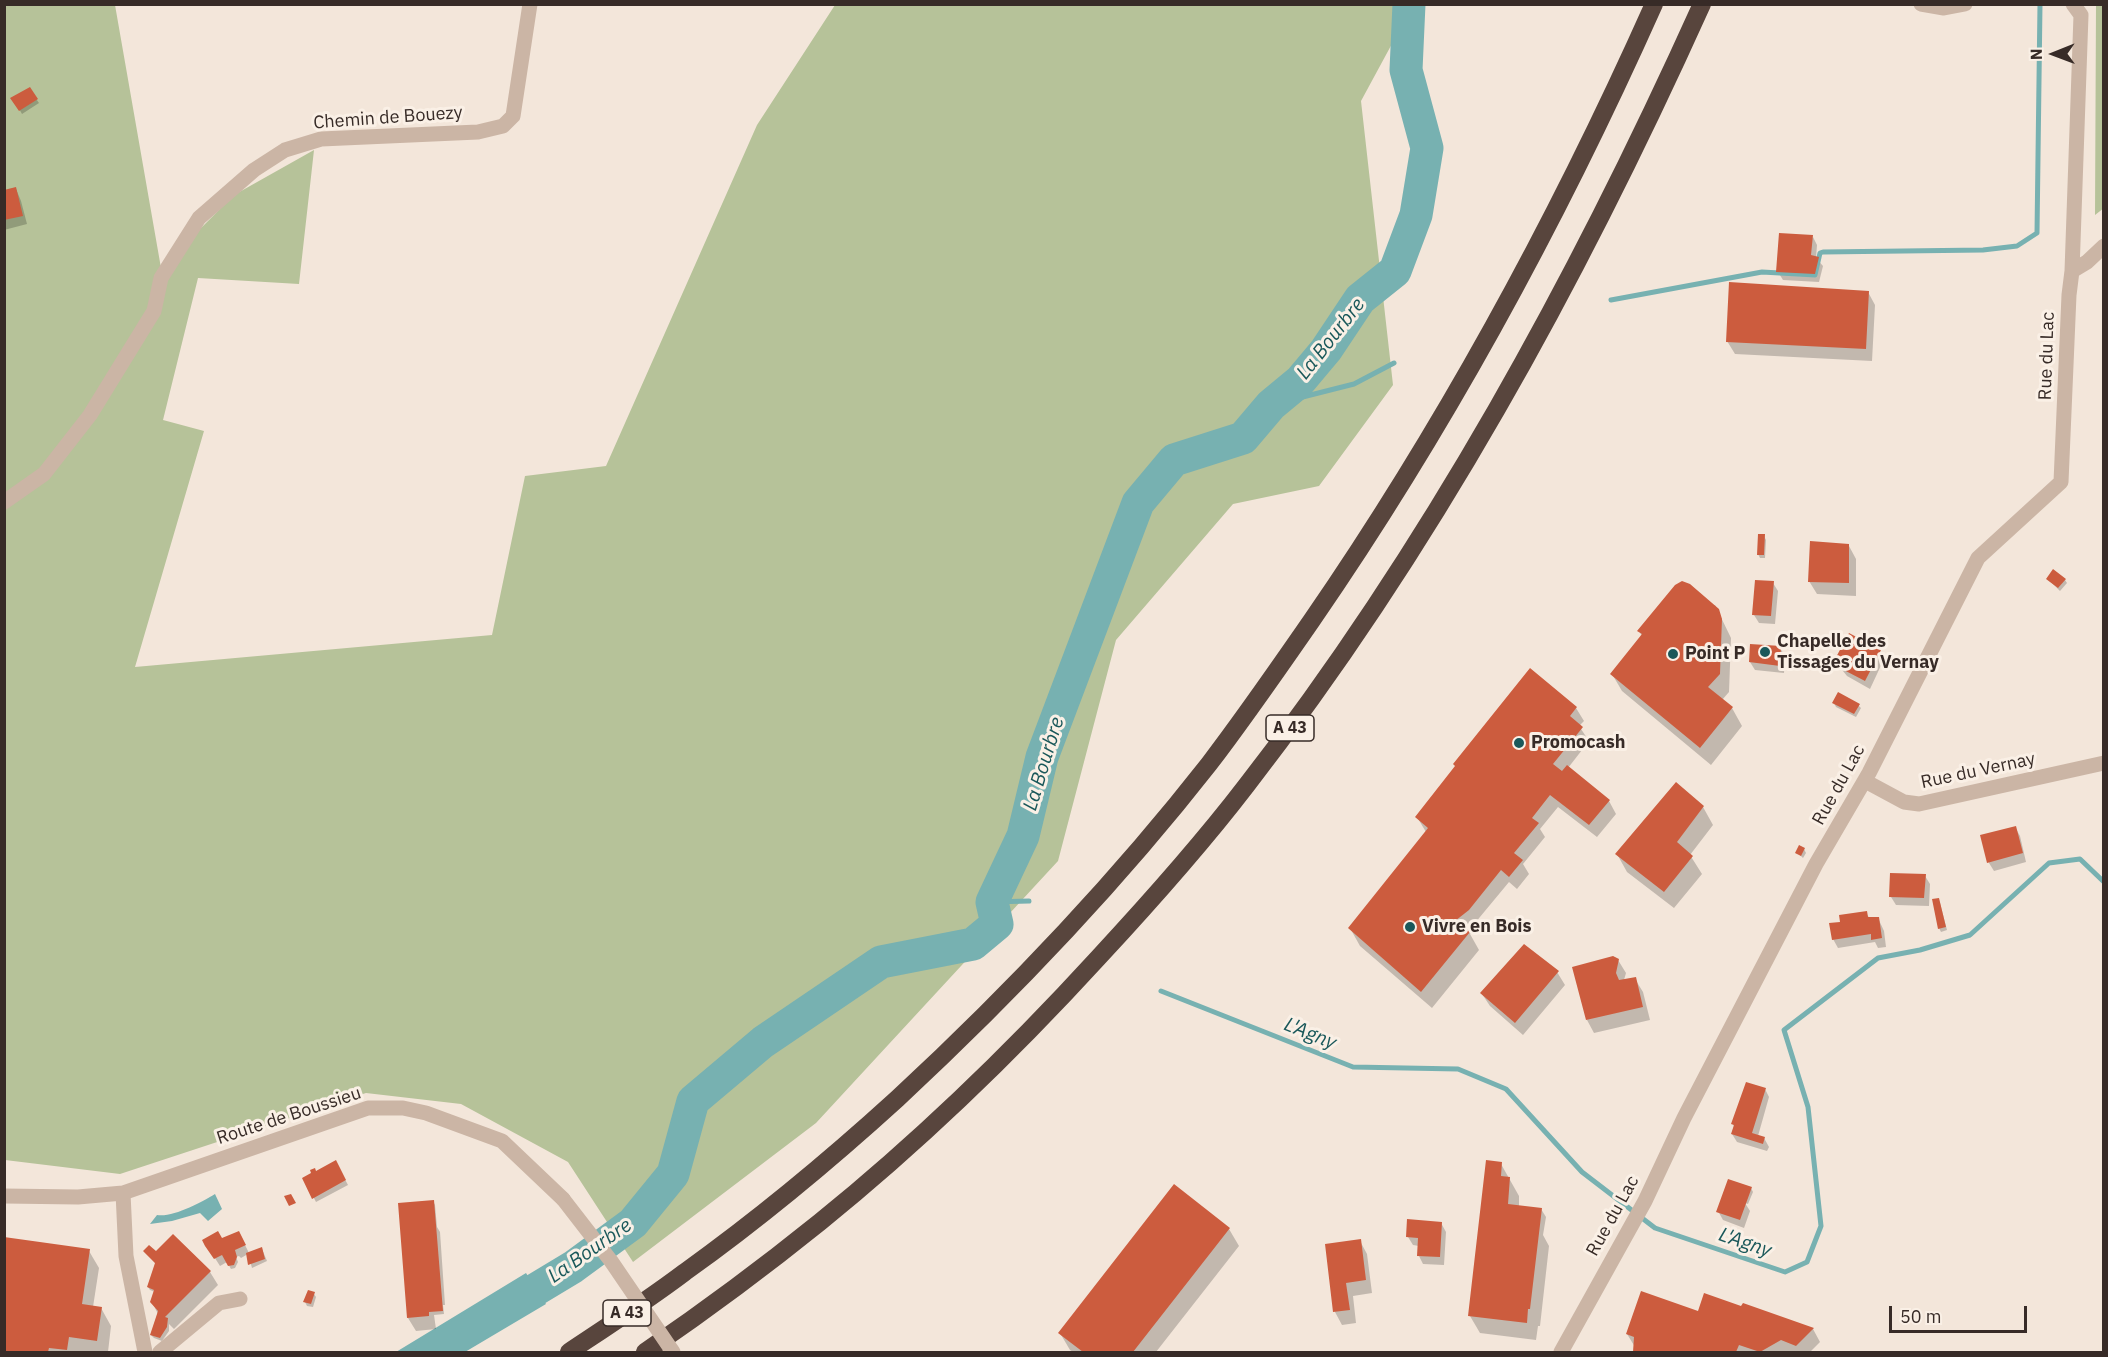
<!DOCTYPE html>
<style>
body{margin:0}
#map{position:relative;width:2108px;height:1357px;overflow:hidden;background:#f3e6da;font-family:"IBM Plex Sans",sans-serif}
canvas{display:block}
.frame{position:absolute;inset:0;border:6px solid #372b27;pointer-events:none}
.north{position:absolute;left:2024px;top:24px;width:60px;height:60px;-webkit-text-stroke:4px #faf0e6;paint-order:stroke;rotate:269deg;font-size:16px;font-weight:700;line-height:24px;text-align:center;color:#372b27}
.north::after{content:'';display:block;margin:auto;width:21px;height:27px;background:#372b27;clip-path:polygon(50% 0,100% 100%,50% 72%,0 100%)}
.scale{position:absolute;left:1889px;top:1306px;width:138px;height:27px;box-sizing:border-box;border:3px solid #372b27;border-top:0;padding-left:8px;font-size:18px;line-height:21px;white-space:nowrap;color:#372b27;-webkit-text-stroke:4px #faf0e6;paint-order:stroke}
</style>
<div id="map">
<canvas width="2108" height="1357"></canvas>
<div class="frame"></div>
<div class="north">N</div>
<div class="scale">50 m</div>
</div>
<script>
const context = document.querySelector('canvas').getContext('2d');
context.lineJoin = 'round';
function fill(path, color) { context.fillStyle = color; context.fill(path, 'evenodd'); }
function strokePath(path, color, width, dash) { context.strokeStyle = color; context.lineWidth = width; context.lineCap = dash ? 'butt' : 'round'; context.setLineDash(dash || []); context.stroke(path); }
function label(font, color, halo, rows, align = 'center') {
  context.font = font + ' "IBM Plex Sans",sans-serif'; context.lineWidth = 6; context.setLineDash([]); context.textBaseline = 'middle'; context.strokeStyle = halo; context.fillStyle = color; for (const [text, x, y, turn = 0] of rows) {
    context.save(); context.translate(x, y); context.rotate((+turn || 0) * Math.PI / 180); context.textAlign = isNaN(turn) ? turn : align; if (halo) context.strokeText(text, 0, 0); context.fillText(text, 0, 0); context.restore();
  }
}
fill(new Path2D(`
 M2103,4L2104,208L2095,215L2096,5Z
 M5,5H115L161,268L234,195L314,150L299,284L198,278L163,420L204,431L135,667L492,635L525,476L606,466L757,125L835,5H1413L1361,101L1393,385L1319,486L1233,504L1116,640L1058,861L816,1123L633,1262L568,1162L461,1104L366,1093L120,1174L5,1160Z`), '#b6c299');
fill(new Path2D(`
 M215,1194L222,1209L208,1221L200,1213L172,1221L150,1224L157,1215C172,1218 202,1202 215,1194Z
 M526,1273L546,1304L465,1352H396Z`), '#77b1b1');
fill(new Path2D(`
 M29,89L39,103L22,114L13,98Z
 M16,189L21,201L27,224L4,230V191Z
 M1813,237L1817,245L1816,258L1823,266L1819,282L1783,280L1778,272Z
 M1868,292L1875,305L1872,361L1735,354L1727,341Z
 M1764,536L1766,540L1765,558H1760L1758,554Z
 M1849,546L1856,559V596L1817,594L1809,581Z
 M2048,579L2065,580L2067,583L2060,591Z
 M1773,583L1778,591L1775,624L1759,623L1754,615Z
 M1715,605L1731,638L1729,692L1722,700L1732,708L1742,726L1711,765L1622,691L1612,674L1642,636L1639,631Z
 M1780,648L1785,656L1784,673L1755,670L1750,662Z
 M1880,651L1884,659L1870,689L1847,676L1835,661Z
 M1834,703L1858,705L1861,708L1856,717L1836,707Z
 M1576,708L1584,721L1579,726L1589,741L1568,768L1609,801L1616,814L1597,837L1558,807L1540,829L1545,837L1523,864L1529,874L1517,889L1509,882L1475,923L1477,928L1470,934L1479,950L1432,1008L1360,946L1350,928L1426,832L1417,817Z
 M1676,784L1703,807L1713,825L1690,855L1702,874L1674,908L1627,872L1617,854Z
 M2015,827L2020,836L2026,862L1994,871L1989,863L1982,836Z
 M1804,849L1806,853L1803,858L1797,852Z
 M1925,876L1930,884L1929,906L1896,905L1891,897Z
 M1940,903L1947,930L1941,932L1939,928Z
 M1866,913L1870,919L1878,918L1884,931L1886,947L1878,948L1875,942L1838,948L1833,939L1842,923Z
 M1618,960L1626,973L1624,980L1635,979L1643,992L1650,1020L1594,1033L1587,1020Z
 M1557,972L1565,985L1523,1035L1490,1006L1482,994Z
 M1765,1089L1769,1097L1758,1136L1764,1138L1769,1147L1767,1151L1737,1142L1732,1134L1734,1127L1733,1124Z
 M1501,1164L1519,1196V1207L1541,1209L1546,1217L1543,1235L1549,1246L1540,1326H1538L1536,1340L1480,1333L1470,1316Z
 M340,1170L348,1185L316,1202L304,1179L315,1173Z
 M1751,1188L1753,1192L1748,1204L1745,1203L1750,1211L1744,1228L1723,1220L1718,1211Z
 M433,1201L435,1205L437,1227L440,1232L445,1305H443L444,1314L434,1315L436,1329L416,1331L408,1318L400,1204Z
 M1441,1223L1446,1232L1444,1265L1423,1264L1419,1256V1246L1413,1245L1408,1237Z
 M1229,1229L1239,1246L1156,1352H1073L1070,1350L1060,1333Z
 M173,1236L210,1272L218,1285L174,1329L169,1324V1331L162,1341L154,1338L151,1335L158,1314L152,1302L155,1292L150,1290L148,1287L156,1264L145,1251L161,1258Z
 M4,1239L89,1251L99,1268L93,1307L101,1308L111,1326L108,1352H4Z
 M222,1240L243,1241L249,1253L262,1249L267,1261L252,1268L248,1254L241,1258L239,1256L236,1257L238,1262L235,1268L231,1269L227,1262L220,1266L204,1241Z
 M1360,1241L1367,1254L1372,1293L1353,1296L1356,1323L1342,1325L1335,1312L1326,1245Z
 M314,1294L316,1297L313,1307L307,1306L305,1302Z
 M1744,1305L1813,1329L1820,1342L1810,1352H1788L1783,1351L1779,1352H1635V1347L1627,1334L1701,1314L1740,1308Z`), '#0003');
strokePath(new Path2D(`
 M1611,300L1762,272L1815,275L1820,253L1823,252L1983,250L2017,246L2037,233L2040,4
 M1271,405L1354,384L1394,363
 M992,902L1029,901
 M1161,991L1353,1067L1458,1069L1506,1089L1582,1172L1655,1228L1785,1272L1807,1262L1821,1226L1808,1107L1784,1030L1878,958L1920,950L1970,935L2049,863L2080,859L2104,882`), '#77b1b1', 5);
strokePath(new Path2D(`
 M432,1352L573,1267L633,1223L673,1174L693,1101L763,1042L881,962L973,944L997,924L992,902L1023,836L1042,757L1138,503L1174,460L1243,438L1271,405L1300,381L1326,350L1360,299L1395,271L1416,215L1427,148L1406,70L1409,4`), '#77b1b1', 33);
fill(new Path2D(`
 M30,87L38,99L19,111L10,98Z
 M16,187L23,216L4,220V190Z
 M1779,233L1813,235L1811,255L1819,257L1815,274L1776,272Z
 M1729,282L1869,291L1866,349L1726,342Z
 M1758,534H1765L1764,555H1757Z
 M1810,541L1849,544V583L1808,582Z
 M2053,569L2066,579L2058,588L2046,579Z
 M1755,580L1774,581L1771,616L1752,615Z
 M1682,581L1690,584L1719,609L1722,619L1720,674L1708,687L1733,707L1700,748L1610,674L1642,634L1637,631L1675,585Z
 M1849,633L1881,650L1865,681L1840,668L1841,666L1834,661Z
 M1750,644L1781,646L1780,666L1749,662Z
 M1530,668L1577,707L1570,716L1583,727L1553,764L1562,771L1567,765L1610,800L1589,825L1550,795L1532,818L1539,823L1514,853L1523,860L1509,877L1501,870L1469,910L1455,921L1470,932L1421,992L1348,928L1428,828L1415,817L1455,766L1453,764Z
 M1838,692L1860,704L1854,714L1832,703Z
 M1676,782L1704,806L1677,842L1693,856L1664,892L1615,854Z
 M2016,826L2023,853L1987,863L1980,835Z
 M1799,845L1805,848L1801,856L1795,853Z
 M1890,873L1926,874L1924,898L1889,897Z
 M1939,898L1946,927L1938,929L1932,899Z
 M1867,911L1868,917H1879L1882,938L1871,940V934L1832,940L1829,923L1840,922L1839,915Z
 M1524,944L1559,971L1515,1023L1480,993Z
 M1613,956L1619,959L1616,973L1619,980L1636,977L1643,1007L1586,1020L1572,967Z
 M1746,1082L1766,1088L1752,1133L1765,1137L1763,1144L1731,1134L1734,1125L1731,1124Z
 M336,1160L346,1180L312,1199L302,1178L311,1173L310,1170L315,1168L316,1171Z
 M1486,1160L1502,1162L1501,1176L1510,1177L1508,1204L1542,1208L1530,1309H1528L1527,1323L1468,1316Z
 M1728,1179L1752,1187L1740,1220L1716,1212Z
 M1174,1184L1230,1228L1133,1352H1083L1058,1333Z
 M291,1194L296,1203L289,1206L284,1196Z
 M434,1200L443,1311L429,1312V1316L407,1318L398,1203Z
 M1407,1219L1442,1222L1440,1257L1417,1256L1418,1238L1406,1237Z
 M218,1231L222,1238L239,1231L246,1245L235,1250L237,1257L234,1265L228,1266L222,1255L214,1259L205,1246L202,1240Z
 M173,1234L211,1271L165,1317L168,1318L167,1327L160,1338L150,1335L158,1311L150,1302L154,1290L147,1287L155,1263L143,1251L149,1245L156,1251Z
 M4,1237L90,1249L82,1304L102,1307L97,1341L69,1337L67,1350L49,1348L48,1352H4Z
 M1361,1239L1366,1280L1346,1283L1350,1310L1333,1312L1325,1244Z
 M262,1247L265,1259L248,1265L246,1253Z
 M308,1290L315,1292L311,1304L303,1302Z
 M1641,1291L1698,1311L1704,1293L1741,1306L1743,1303L1814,1328L1796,1346L1781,1340L1760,1352L1739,1345L1736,1352H1633L1634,1337L1626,1334Z`), '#cc5c3e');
strokePath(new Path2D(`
 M1921,4L1944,8L1965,4
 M2072,271L2081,15L2073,4
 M4,502L44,474L90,415L154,311L161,278L199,218L254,170L285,150L321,139L478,132L503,126L513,116L530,4
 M1865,781L1904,802L1919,804L2104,763
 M123,1193L126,1256L145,1352
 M4,1196L78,1197L123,1193L368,1108H403L426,1113L502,1141L563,1199
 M160,1352L219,1303L240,1299
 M1561,1352L1645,1201L1684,1118L1816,864L1869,773L1978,558L2061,482L2069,295L2072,271L2087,262L2104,246`), '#cbb5a5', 15);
strokePath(new Path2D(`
 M569,1352C608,1326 648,1300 685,1272C759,1219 830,1160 897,1099C1009,995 1115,884 1209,764C1245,717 1278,669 1312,620C1445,427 1558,219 1654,4
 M645,1352C705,1311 763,1268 820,1222C919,1142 1012,1052 1098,958C1149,903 1200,846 1246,786C1431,548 1578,279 1702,4`), '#58453d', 18);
strokePath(new Path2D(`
 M563,1199L611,1261L673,1352`), '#cbb5a5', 15);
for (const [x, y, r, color] of [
 [1765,652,6,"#1a585a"],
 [1673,654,6,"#1a585a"],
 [1519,743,6,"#1a585a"],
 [1410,927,6,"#1a585a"]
]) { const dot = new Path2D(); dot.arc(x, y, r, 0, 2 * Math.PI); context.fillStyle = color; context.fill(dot); strokePath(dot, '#faf0e6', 2); }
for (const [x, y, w] of [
 [1290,728,48],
 [627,1313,48]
]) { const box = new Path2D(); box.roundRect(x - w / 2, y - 13, w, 26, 4.5); context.fillStyle = '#faf0e6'; context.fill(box); strokePath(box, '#372b27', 1.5); }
label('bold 16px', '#372b27', null, [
 ["A 43",1290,728],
 ["A 43",627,1313]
]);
label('18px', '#372b27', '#faf0e6', [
 ["Chemin de Bouezy",388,118,-4],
 ["Rue du Lac",2047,356,-88],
 ["Rue du Vernay",1978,771,-12],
 ["Rue du Lac",1839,785,-61],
 ["Route de Boussieu",289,1116,-18],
 ["Rue du Lac",1613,1216,-61]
]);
label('bold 18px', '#372b27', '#faf0e6', [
 ["Chapelle des",1777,642],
 ["Tissages du Vernay",1777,663],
 ["Point P",1685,654],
 ["Promocash",1531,743],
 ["Vivre en Bois",1422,927]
], 'left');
label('italic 20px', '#1a585a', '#faf0e6', [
 ["La Bourbre",1331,339,-52],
 ["La Bourbre",1044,764,-73],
 ["L'Agny",1310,1034,22],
 ["L'Agny",1745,1243,19],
 ["La Bourbre",590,1251,-35]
]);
</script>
